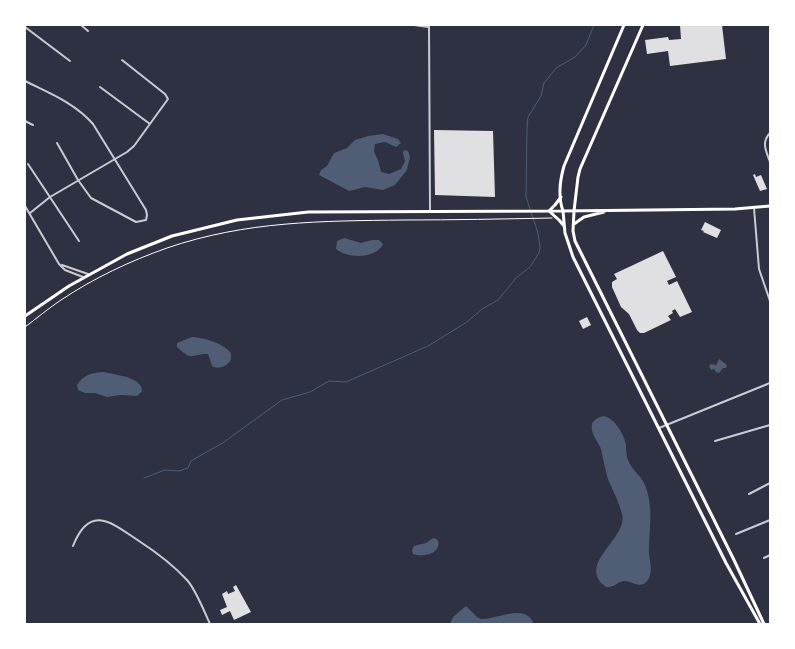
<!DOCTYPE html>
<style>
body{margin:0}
#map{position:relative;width:795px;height:649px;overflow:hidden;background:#2d3142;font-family:"Source Sans 3",sans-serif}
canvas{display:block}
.frame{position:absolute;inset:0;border:26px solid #fff;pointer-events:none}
</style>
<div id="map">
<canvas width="795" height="649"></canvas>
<div class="frame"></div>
</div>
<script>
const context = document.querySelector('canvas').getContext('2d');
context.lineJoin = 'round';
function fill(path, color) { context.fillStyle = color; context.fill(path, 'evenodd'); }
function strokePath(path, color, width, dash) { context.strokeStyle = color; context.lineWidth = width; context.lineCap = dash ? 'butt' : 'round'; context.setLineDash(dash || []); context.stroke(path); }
fill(new Path2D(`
 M383,134L398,139L401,143L396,147L385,142L375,144L374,152L378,160L381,172L389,174L401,169L405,161L403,153L404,150L408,151L410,157L407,170L395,185L383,190L365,187L349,191L319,175L321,170L327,166L334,153L347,148L355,140L368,136Z
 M344,238L361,243L372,240H379L383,244C376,259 348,259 336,249L337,241Z
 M192,337C205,338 223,343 231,353V360C227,366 219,370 212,366L208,354C190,354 193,362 177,347V343Z
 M719,359L727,365L726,368H723L719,373L716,372L714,369L711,370L709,366L711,364L716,365Z
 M104,372L127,377L136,381L141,386L142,391L137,396L120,395L107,397L95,393H85L78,390L77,385C83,375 93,372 104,372Z
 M604,416C615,419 624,434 626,445C626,450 626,455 628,460C632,471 641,475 645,485C654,507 649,530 649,553C650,562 653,572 648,580C641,590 632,581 624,581C617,582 614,588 606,587C575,564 629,538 622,514C619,502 613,491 608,479C605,469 603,459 601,449C598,441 590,434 592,424C594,419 599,417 604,416Z
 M433,538L437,539C444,553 423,558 413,554L412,550L414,546L426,543Z
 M466,606L477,617L481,619C497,620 525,602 534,624H450L453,617Z`), '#4f5d75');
strokePath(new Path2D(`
 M144,478L165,470L179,471L188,468L191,461L224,442L282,400L310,392L329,381L346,382L428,346L467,322L482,309L498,300L516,278L530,267L539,253L540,247L538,233L526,197L527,129L528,117L541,96L544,83L556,68L575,57L586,45L594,25`), '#4f5d75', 1);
fill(new Path2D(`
 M680,25H722L726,59L670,66L668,51L647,54L645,40L668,37L669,40L681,39Z
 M434,130L493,131L495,197L435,195Z
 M755,174L756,177L761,175L767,189L760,191L753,175Z
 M705,222L721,230L717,238L703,232L704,231L701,230Z
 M663,251L676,277L667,281L669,285L677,281L692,312L680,317L675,309L672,311L673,313L668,316L671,320L644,333H640L637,330L629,314L621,307L612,287V282L617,279L614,274Z
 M587,317L591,325L583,329L579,321Z
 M236,585L251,612L234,620L230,611L222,615L220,610L227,607L222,594L227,591L228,594L235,591L233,587Z`), '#e0e0e3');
strokePath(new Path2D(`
 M25,327C37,318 49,308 61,300C94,278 130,261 167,248C246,221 321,221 404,220C453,220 502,219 552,218`), '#fff', 1);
strokePath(new Path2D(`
 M81,25L88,31
 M414,25L428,27
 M429,25L430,210
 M25,27L70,61
 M25,81C49,93 75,103 93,124L146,210L147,215L146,220L136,222L91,198L78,180L57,143
 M100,87L150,124
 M25,121L33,125
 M770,133C761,142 766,151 770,162
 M28,164L79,241
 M25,206L59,264L65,270L83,277
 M754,208L759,269L770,301
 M30,213L50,197L127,152L134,146L168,99L165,94L122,60
 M62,265L88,274
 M659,428L770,383
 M715,441L770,425
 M749,494L770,483
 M736,534L770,520
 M73,546C90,503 112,523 139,541C156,552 173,565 187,580C196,590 204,611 210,624
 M764,558L770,555`), '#caccd0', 2);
strokePath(new Path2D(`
 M549,211L555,205L561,197
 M574,211L578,177L580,169L643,25
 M25,316L69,286L127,254L172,236L237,220L308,212L563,211C558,197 560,180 564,166L624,25`), '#fff', 3);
strokePath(new Path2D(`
 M549,211L559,220L564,226
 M574,211L573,231L575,241L734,560L764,624
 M574,224L584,217L604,212
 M760,624L726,563L573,257L565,233L563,211L735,209L770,206`), '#fff', 3);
</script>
